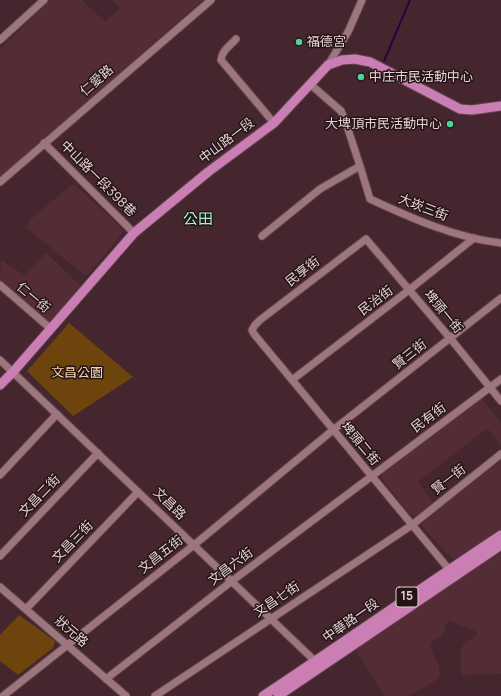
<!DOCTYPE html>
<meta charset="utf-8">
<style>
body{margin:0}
canvas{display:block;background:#46262e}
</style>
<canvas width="501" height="696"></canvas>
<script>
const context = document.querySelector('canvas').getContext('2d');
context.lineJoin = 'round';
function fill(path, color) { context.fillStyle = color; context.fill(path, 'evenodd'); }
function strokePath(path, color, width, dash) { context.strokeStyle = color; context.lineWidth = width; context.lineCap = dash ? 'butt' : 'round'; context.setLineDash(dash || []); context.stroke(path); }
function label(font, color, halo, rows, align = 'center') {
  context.font = font + ' Manrope,"Noto Sans TC",sans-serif'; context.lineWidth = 3; context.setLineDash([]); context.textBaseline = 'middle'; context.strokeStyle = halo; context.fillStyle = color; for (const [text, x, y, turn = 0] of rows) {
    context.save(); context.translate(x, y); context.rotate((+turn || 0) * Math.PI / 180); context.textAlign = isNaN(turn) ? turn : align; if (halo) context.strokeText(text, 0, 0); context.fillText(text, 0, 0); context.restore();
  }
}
fill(new Path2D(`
 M50,0H82L105,22L120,8L113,0H203L0,176V50Z
 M71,185H75L122,229V234L87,275H84L27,228L30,220Z
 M46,253L82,287L50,321L46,322L0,284L1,260L24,275Z
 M481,398L501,422V445L487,428L418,482L433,503L418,515L414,516L410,514L381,478L382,473Z
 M501,461V529L457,559L451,558L422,526L424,519Z
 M501,552V674L463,675L461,673V652L463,645L477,635V632L451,621H448L446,624L443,635L431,642L430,647L439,667L440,676L437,680L409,696H384L355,649Z`), '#542c36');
fill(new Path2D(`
 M69,323L133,377L73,416L27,371Z
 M19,615L55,641L53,648L18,675L0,661V635Z`), '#6d440c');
strokePath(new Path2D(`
 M384,61L410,0`), '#240540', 2);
const minor = new Path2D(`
 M236,39C230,46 222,50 221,60L274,123
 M0,40L44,0
 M328,65L348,32L362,0
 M44,143L134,233
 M360,166L370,199C411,218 456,238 501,243
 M0,182L211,0
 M262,236L320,189L360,166L345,120L341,111L310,84
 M0,285L51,329
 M0,360L317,663
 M292,380L409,290L474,238
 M0,475L57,414
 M0,556L98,453
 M452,573L254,334L252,330L255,325L260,320L366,239L450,338L501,401
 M0,587L126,696
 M26,609L138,492
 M106,679L232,581L501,379
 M3,696L194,545L333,430L501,298
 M155,696L412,525L501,454`);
const major = new Path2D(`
 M0,385L13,372L134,233L208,172L274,123L328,65L342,60L355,59L370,62L460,109L472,110L501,106
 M263,696C343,643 421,588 501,535
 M278,696L501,545`);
strokePath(minor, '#5f444b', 9);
strokePath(major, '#5f444b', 11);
strokePath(minor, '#9c757d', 7);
strokePath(major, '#cb7eb4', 9);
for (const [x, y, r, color] of [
 [299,42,4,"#4dd39a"],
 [361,77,4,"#4dd39a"],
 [450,124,4,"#4dd39a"]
]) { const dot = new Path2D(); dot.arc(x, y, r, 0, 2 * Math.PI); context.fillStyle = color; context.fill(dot); strokePath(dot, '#231417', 1.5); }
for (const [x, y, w] of [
 [407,597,22]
]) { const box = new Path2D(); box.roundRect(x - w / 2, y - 10, w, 20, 3); context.fillStyle = '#231417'; context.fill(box); strokePath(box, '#e6d0d4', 1); }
label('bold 12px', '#e6d0d4', null, [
 ["15",407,597]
]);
label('13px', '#e6d0d4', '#231417', [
 ["福德宮",307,42],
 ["中庄市民活動中心",369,77],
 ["大埤頂市民活動中心",442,124,"right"]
], 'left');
label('13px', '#e6d0d4', '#231417', [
 ["仁愛路",97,81,-41],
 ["中山路一段",227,141,-37],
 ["中山路一段398巷",98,179,45],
 ["大崁三街",423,208,21],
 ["民享街",303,272,-38],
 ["仁一街",33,298,40],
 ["民治街",376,301,-37],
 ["埤頭一街",443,312,50],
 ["賢三街",410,355,-38],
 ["民有街",429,418,-37],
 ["埤頭二街",360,444,50],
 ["賢一街",449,480,-38],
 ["文昌二街",40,496,-46],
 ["文昌路",169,504,44],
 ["文昌三街",73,542,-46],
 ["文昌五街",161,555,-38],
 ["文昌六街",231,567,-37],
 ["文昌七街",277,600,-34],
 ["中華路一段",351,621,-35],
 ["狀元路",71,632,41]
]);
label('13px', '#f7d4af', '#231417', [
 ["文昌公園",77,373]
]);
label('15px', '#a1f4ca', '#231417', [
 ["公田",198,220]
]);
</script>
